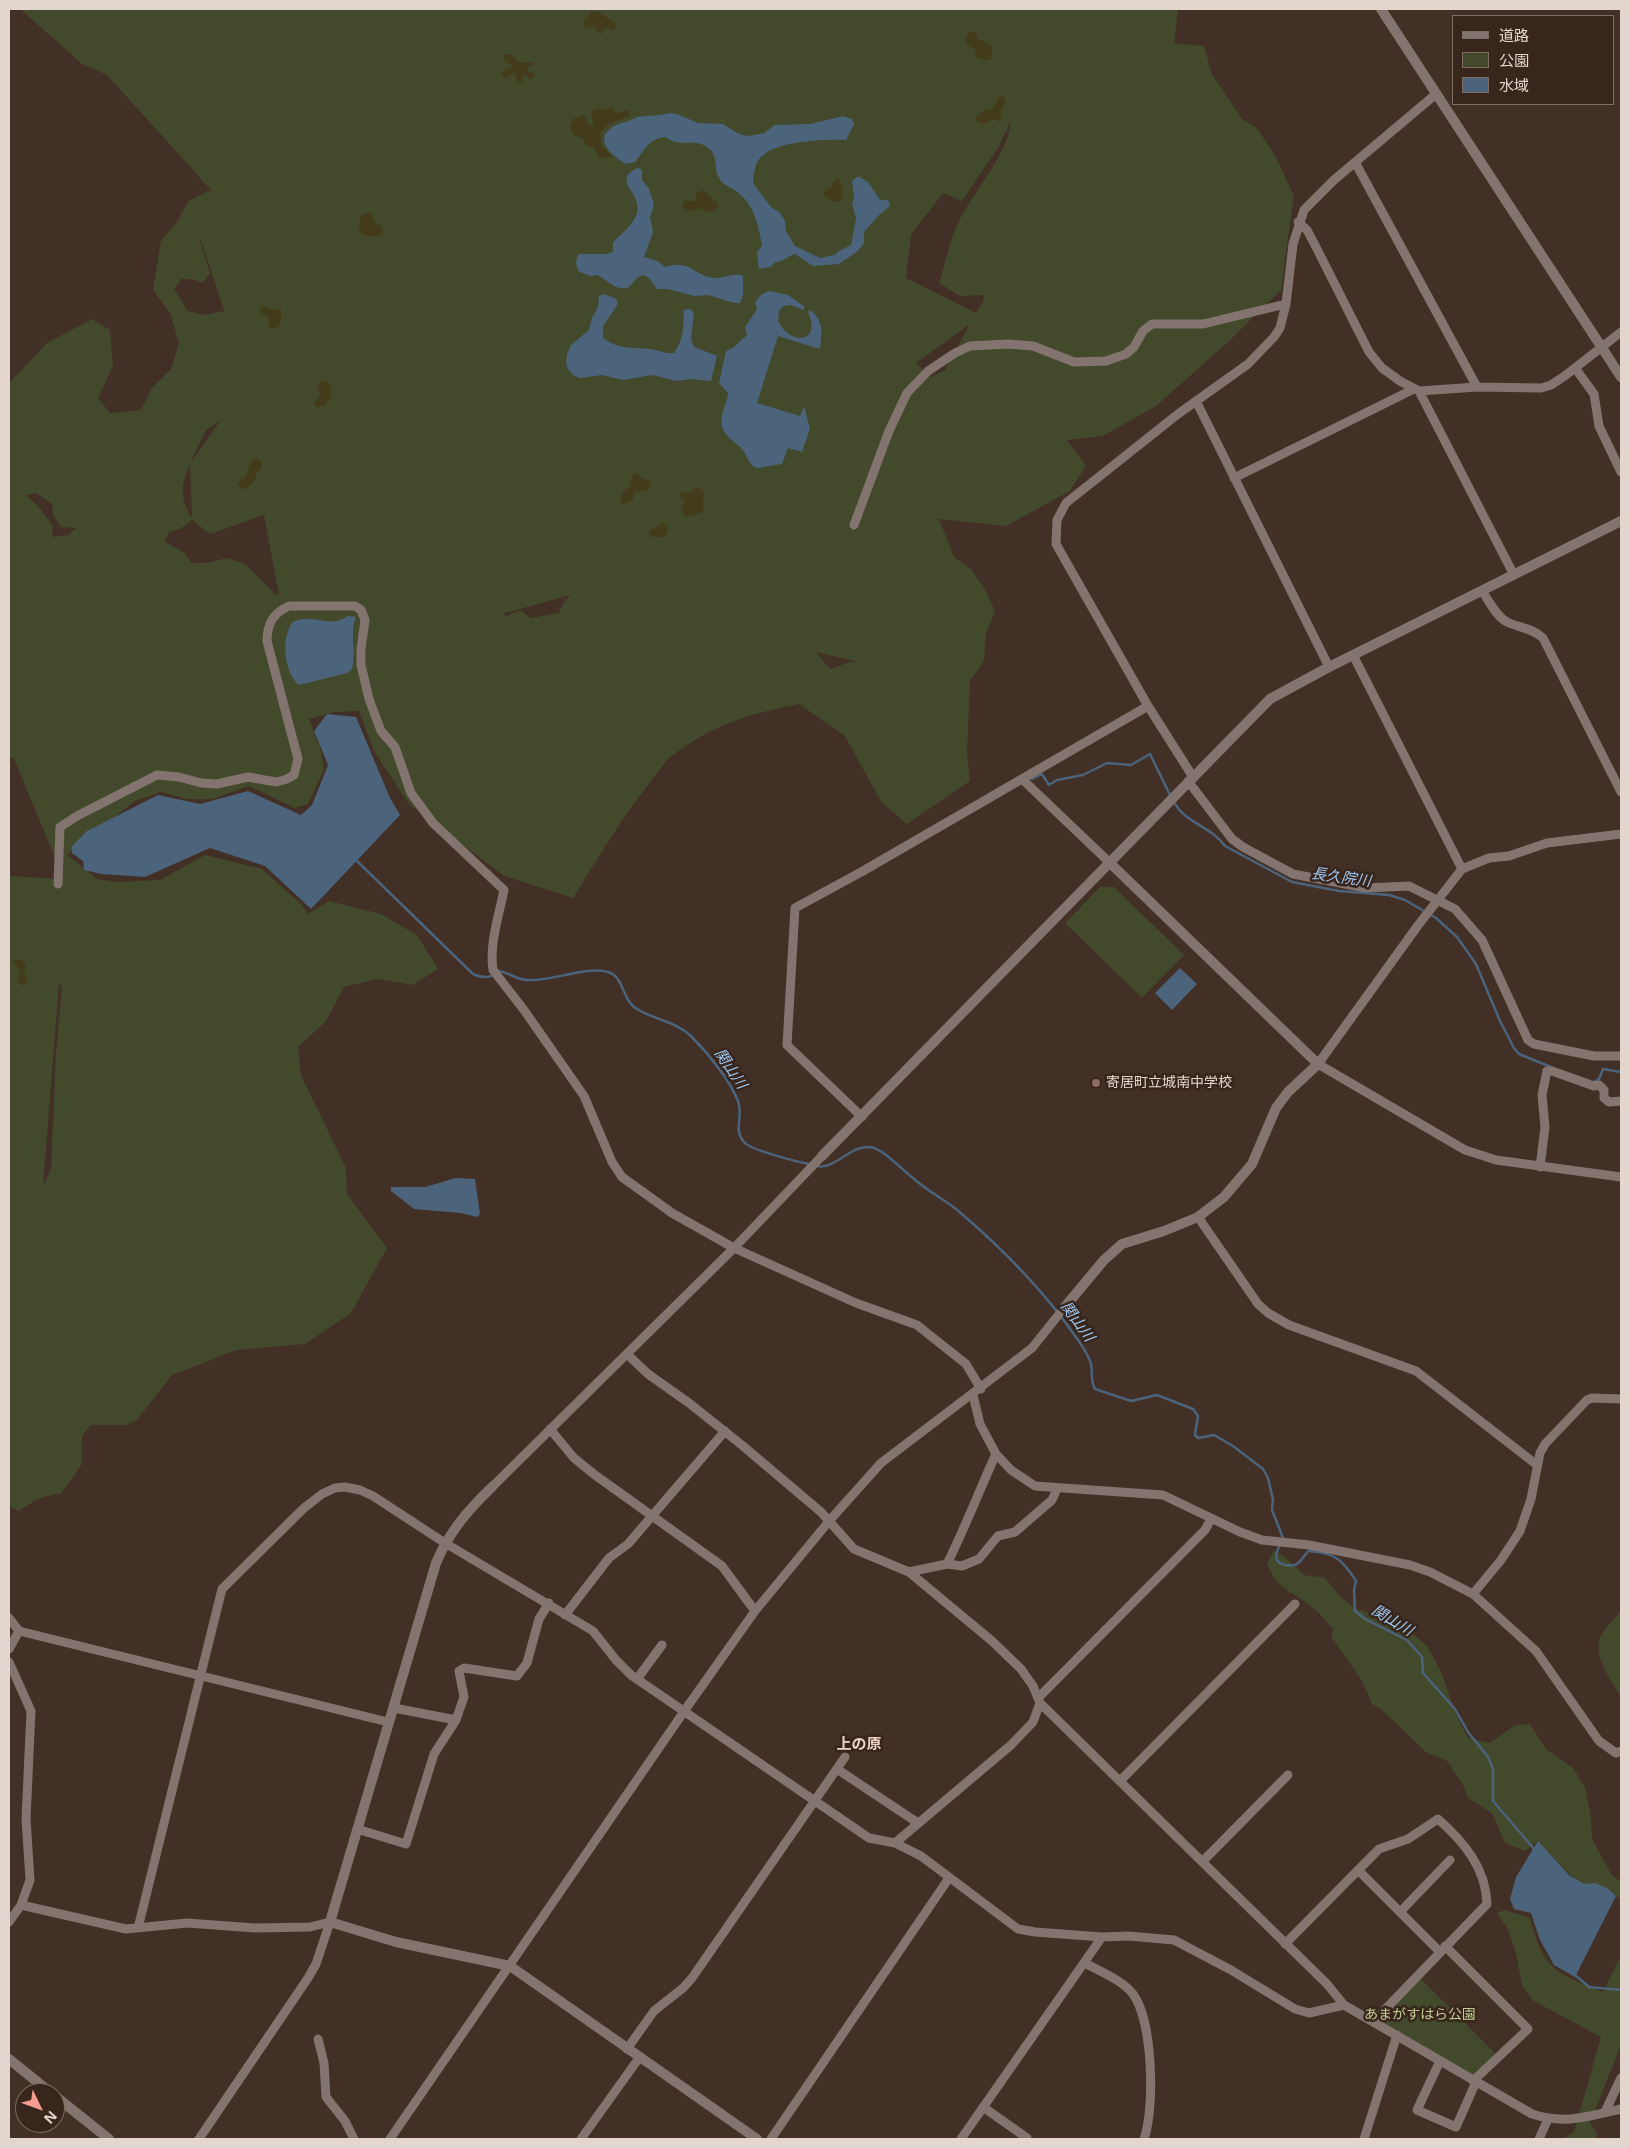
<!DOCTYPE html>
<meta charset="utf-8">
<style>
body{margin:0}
#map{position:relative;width:1630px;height:2148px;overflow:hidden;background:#422f25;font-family:"Open Sans","Noto Sans JP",sans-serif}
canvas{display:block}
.frame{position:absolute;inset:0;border:10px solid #e2d6cf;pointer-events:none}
.legend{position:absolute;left:1452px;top:15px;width:162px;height:90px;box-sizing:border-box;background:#38251b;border:1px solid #7c6c63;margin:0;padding:6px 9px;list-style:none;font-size:15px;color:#e2d6cf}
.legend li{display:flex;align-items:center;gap:10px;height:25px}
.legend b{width:25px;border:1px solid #7c6c63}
.north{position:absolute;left:15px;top:2083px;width:50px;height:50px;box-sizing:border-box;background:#38251b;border:1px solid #7c6c63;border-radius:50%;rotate:132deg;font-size:14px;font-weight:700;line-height:20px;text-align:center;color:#e2d6cf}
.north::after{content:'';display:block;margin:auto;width:18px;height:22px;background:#f59c91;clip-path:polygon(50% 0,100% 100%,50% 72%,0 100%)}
</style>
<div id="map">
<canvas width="1630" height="2148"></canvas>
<div class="frame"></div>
<ul class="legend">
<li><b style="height:6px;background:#84746f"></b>道路</li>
<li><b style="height:14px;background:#43492b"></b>公園</li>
<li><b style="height:14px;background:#4b647c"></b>水域</li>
</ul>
<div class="north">N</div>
</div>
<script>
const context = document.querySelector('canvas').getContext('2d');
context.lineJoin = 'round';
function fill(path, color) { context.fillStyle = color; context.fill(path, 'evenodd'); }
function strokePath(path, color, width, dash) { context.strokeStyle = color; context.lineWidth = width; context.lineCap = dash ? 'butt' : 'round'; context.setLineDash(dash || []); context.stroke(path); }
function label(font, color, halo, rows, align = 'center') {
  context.font = font + ' "Open Sans","Noto Sans JP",sans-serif'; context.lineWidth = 5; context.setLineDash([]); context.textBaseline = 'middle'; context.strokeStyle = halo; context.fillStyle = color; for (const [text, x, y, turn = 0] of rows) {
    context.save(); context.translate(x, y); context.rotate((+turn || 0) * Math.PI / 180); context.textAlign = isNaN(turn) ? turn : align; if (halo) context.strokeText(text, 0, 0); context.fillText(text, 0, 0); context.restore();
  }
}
fill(new Path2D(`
 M20,9H1178L1174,43L1204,46L1212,74L1242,119L1256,127L1275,155L1294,196L1281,290L1226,344L1156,406L1103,436L1067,440L1086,466L1070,491L1006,526L939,519L954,557L971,569L986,591L995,611L986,634L984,661L970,681L967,753L970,781L907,824L881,802L845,736L799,704C750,714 714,724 673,755C665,761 658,772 651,781C622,818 598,858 573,898L504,876L409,804L375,753L359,711L334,712L309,719L321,751L324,769L308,804L295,808L249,786L213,799H187L161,792L135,801L67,855L97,879L117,882L160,880L205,855L262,869L301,904L308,914L329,901L381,914L417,935L438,969L413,985L377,979L344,987L326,1021L298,1047L301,1075L346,1168L347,1194L387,1248L351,1313L305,1344L237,1350L172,1375L137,1420L126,1425H91L82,1436V1464L61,1494C44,1495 33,1501 19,1511L9,1506V876L60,879L56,860L14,759L9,757V383L47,343L92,319L110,330L113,366L98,398L110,413L141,410L151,389L171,369L179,343L170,313L153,290L161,241L178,221L188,201L211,190L107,75L82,64ZM1011,121C1008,154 976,188 961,217C950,237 946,261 939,283L960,296L984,295L983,302L976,313L906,278L911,235L943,193L962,201L999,146ZM200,240H201L225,314L222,311L204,315L188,311L174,289L181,279H192L203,283L210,273ZM970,324L945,370L931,377L916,363ZM220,421L192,461H191L206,430ZM190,464L192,518C180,498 180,486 190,464ZM36,493L52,504L53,515L61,527L76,528L68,535L52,537L53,526L38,506L26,495ZM264,515L279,595H276L245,564L227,558L207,563H191L185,553L165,542L169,532L180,529L192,520L210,534ZM570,595L564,602L559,613L531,618L520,610L507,616L502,614ZM816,652L858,662H850L830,669ZM59,983L62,987L56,1053L51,1168L43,1187Z
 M1100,887H1114L1184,955L1142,998L1065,923Z
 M1274,1550L1285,1557L1304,1575L1325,1578L1342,1598L1356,1609L1400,1622L1428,1647L1442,1674L1455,1712L1468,1738L1490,1743L1515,1725L1530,1724L1546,1749L1573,1768L1585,1787L1591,1817L1592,1839L1611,1874L1621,1882V1900L1607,1888L1585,1884L1572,1877L1538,1841L1525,1851L1505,1843L1492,1813L1468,1798L1463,1785L1447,1761L1427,1753L1381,1709L1372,1704L1362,1681L1331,1636L1333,1629C1326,1621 1319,1612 1311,1606C1291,1591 1277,1589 1267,1564Z
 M1621,1611V1697C1612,1681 1591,1655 1601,1635C1606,1627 1615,1618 1621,1611Z
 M1505,1910L1530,1918C1543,1970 1556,1973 1603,1992L1621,1955V2045L1590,2123L1597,2133L1596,2139H1563L1574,2132L1601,2037L1532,2000L1522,1985L1515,1949L1507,1928L1497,1913Z
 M1420,1978L1496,2054L1473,2075L1380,2021Z`), '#43492b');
fill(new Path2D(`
 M597,11L616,24L614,30L605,28L602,34L596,31L595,26L586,28L584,24L585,18L590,17L589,12Z
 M971,31L976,33L978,40L986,42L992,47L991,59C986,61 981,60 976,57L974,48L967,45L965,38Z
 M510,54L521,63L533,62L534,65L529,66L527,69L528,72L534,73V78L530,79L523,74V82L520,83L516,82L515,72L507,78L502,76V71L512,67L510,63H506L504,58L505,55Z
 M999,97H1003L1006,102L1000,111L1002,119L1000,122L994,119L983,124L975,121V117L983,111L993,108Z
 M611,107L616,113L628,110L630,116L610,123L600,132L602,146L612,156L603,159L598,156L594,147H588L583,139L572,134L570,126L573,119L584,115L589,125L592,126L594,124L592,117V111L599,108L604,110Z
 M838,178C843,182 843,196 840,202C835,202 825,199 823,193L832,187L834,181Z
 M702,190C709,194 711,198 717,202L719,207L713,211L707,212L700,208L689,211L682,207L684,201H694L697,193Z
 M369,212L372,214L373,221L382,226L383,232L380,235C371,237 363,237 358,228L361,216Z
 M263,306L274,310L281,308V321L279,326L271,329L269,327L268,317L259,312Z
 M320,381H325L331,384L330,398L325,406L318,407L314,405L315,402L321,395L317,386Z
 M256,457L262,463V467L257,473L253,483L245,489H242L238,484L239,481L246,477L250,464Z
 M638,473L642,479L649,480L651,485L646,491L635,492L632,501L624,504L621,502C620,494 623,491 629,488L633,474Z
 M698,487L705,493L702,502L704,506L702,512L686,517L681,510L685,501L680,497V493L690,492Z
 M662,523L668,526L667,534L662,537H652L649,534V531Z
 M18,959L26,964L24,972L28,980L24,986L18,983L19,970L14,963V960Z`), '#443b1b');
fill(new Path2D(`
 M670,113L677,114L698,123L723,124L739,134L749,136L764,133L775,125L810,124L843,116L852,119L854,124L846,140C825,139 780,141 763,155C755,161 754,173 753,183L771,207L780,213L785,221L786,231L795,246L820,258L835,255L839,251L851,245L856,218L852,203L854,198L852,181L857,177H860L868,182L880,200H888L890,206L878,216L864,232V243L858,251L839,264L813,266L795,254C787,256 784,262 775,262L771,267L759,269L757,253L762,245C758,224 754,204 736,191C729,186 722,185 718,176C714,167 718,155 708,148C694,137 682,149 665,137C648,139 645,150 635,162L626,164C600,149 593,130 628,121C633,120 634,117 638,117C649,115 660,116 670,113Z
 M638,168L642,170V180L649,189L654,205L650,217L653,232L644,257L657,261L665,267C670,266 676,264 681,265C692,266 700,277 715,278C725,278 734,272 743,276V295L740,303H734L708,295L694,296L668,289H657L649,278L643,275L638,277L628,288C615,291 608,280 597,275L590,276L578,271L576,263L578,254H606L613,252V243C621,233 633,226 637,213C643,194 610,179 638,168Z
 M769,291L788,295L805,307L803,310L791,305L783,306L779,311L778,321C791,347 822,342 808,312L810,310C824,320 822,333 820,349L778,336L757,403L800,416L804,406L810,429L802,452L788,448L782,464L757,468C748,465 748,457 743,450C738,444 730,440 726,434C715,421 727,407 728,393L719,383L726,351L733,348L747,335L745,327L757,309L755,302L762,294Z
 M604,294L616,299L618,304L603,326V338C619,350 632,347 650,349C659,350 665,354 674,353C684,340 683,326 684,310L690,309L694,313L691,339L694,347L717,356L711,381L692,379L676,381L653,375L622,380L602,375L580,378L573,375L568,369L566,362L567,354L571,345L589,330L592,318L598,307L599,296Z
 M347,616L356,617C349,634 357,651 352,669L347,673L299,685C284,673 281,639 292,623C310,611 330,630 347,616Z
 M327,714L356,717L390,798L400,815L311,909L265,866L210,848L145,877L101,874L84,870L83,861L72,853V846L87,831L158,795L200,804L248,791L301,815L312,805L328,765L314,731Z
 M1180,968L1197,984L1172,1010L1155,993Z
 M456,1178L475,1179L480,1214L478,1217L460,1213L414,1209L391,1191V1187H425Z
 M1538,1841L1570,1876L1585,1884L1595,1883L1607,1888L1616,1896L1575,1977L1554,1965L1540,1940L1531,1913L1514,1909L1510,1899L1516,1877Z`), '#4b647c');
strokePath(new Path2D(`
 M1032,779L1042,774L1049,785L1057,780L1083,775L1107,763L1131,765L1150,754L1171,797
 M1174,802C1185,823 1212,827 1225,846L1292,882L1339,891L1389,895L1405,900L1436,918L1457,937L1476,964L1500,1021L1514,1048L1519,1054L1551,1067
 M357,861L473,974C485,979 490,978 500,971C507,973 514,977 521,979C542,985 587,965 608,972C624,977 622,998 634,1007C650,1019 674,1020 691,1036C707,1052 730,1080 738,1101C744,1116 732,1130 745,1143C751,1150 798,1162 809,1164
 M1594,1082L1599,1079L1603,1069L1621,1072
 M817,1166C835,1170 850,1145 870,1147C884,1149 902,1170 913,1178C926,1190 942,1198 956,1209C1001,1247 1045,1292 1078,1340C1083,1347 1089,1356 1091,1364C1093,1374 1090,1380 1095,1389L1131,1401L1157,1395L1193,1409L1198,1416L1195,1435L1198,1438L1214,1435L1233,1446L1263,1469L1268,1478L1273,1500L1272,1510L1283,1538C1279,1547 1269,1562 1285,1565C1289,1565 1293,1567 1297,1564C1301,1561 1305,1555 1308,1551C1334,1552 1343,1560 1356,1581L1354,1590L1355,1611L1365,1619L1407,1640L1422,1657L1423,1673L1455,1709L1468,1732L1488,1757L1493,1769V1801L1534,1849
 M1575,1975L1589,1987L1621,1990`), '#4b647c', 2.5);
strokePath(new Path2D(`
 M1355,162L1477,387
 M1298,222L1307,230L1316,247L1369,352L1382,368L1400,381L1419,391L1477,387L1541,388L1551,385L1566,375L1621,332
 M1575,368L1594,394L1599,426L1621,472
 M1419,391L1514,575
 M1196,401L1329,667
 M1234,478L1414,389
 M854,525L889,431L907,393L928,371L955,353L970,346L1008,344L1033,346L1074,362L1106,361L1126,354L1134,347L1143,331L1152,324H1203L1286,304
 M1482,591C1489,601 1496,616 1507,622C1520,628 1532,628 1543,638L1621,792
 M1353,655L1462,869
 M1193,777L1148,706L1056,544L1057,520L1066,503L1178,414L1248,364L1274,337L1280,328L1286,304L1293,244L1304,210L1334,180L1436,94
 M1022,779L1109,862
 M1188,781L1232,839L1243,847L1293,874L1366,888L1409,886L1455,909L1482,940L1528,1040L1534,1044L1594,1056H1621
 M1621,834L1547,843L1509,856L1489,858L1462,869L1419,924L1318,1064L1465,1150L1496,1160L1621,1177
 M58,884L60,827L77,816L157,775L179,777L201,783L217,784L248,777L276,782L287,779L294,775L298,759L267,641C267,624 273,613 289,606H355L361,610L365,620L361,649V665L369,699L381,731L395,747L411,793L433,823L504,890C499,915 489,945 493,970L524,1010L584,1096L612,1162L622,1177L672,1213L734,1248L856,1303L917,1325L966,1364L981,1389
 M862,1117L787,1045L795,908L863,871L1148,706
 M1540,1167L1545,1127L1542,1095L1547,1071H1552L1594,1086L1599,1085L1604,1090V1098L1609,1102L1621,1101
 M1198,1217L1258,1304L1268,1313L1289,1325L1416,1371L1537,1465
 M627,1354L648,1374L689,1403L743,1446L821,1512L854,1549L909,1572L992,1641L1021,1669L1033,1686L1040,1703L1327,1984L1344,2005L1532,2114C1566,2125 1588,2116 1621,2109
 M973,1395L980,1424L996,1454L1011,1470L1035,1486L1163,1495L1240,1532L1262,1540L1309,1545L1410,1565L1430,1572L1473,1594L1536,1651L1599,1741L1616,1753L1621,1751
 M550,1429L574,1458L595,1475L722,1566L755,1611
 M492,1487L734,1248L822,1156
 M947,1564C965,1528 979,1491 996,1454
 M909,1572L947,1564L962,1566L979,1559L998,1536L1015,1532L1052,1500L1057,1489
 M1473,1594L1501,1560L1520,1531L1531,1499L1540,1453L1545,1444L1587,1400L1592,1398L1621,1399
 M565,1615L609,1558L628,1544L725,1431
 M9,1618L19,1631L388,1722
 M9,1649L19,1631
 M9,1662L31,1711L26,1819L30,1880L21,1905L9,1922
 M637,1679L662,1645
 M1038,1698L1205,1530L1211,1519
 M456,1720L464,1697L459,1671L464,1668L517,1676L527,1663L539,1619L549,1603
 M837,1769L918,1823
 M1120,1781L1295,1604
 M357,1829L406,1844L434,1754L456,1720L394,1708
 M895,1843L1011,1745L1033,1722L1040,1703
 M1203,1861L1288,1775
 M1358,1870L1440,1952
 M21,1905L126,1929L187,1923L255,1928L310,1927L330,1922
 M1400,1912L1450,1860
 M138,1928L222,1589L304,1508L322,1494L335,1488L345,1487L360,1490L373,1496L445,1543L593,1631L616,1660L631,1675L869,1838L895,1843L921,1856L1018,1929L1035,1932L1102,1937L1128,1936L1174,1940L1231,1970L1295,2009L1309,2013L1344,2005
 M1285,1944L1379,1849L1408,1839L1438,1819C1464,1842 1486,1868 1487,1904L1373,2022
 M1445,1946L1528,2029L1473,2081
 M1085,1963C1101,1972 1122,1980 1133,1994C1153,2021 1155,2108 1144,2139
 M318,2039L324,2063L326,2097L345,2121L354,2139
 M627,2049L654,2011L683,1988L692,1978L845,1757
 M1440,2061L1417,2110L1456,2127L1476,2082
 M983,2107L1027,2138L1026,2139
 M1605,2112L1621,2078
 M199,2139L308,1978L316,1964L330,1922
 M390,2139L685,1710L755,1611L830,1520L881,1463L1032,1348L1064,1308
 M581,2139L639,2058
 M771,2139L949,1878
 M961,2139L1102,1937
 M1364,2139L1397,2035
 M1539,2139L1548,2119`), '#84746f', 9);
strokePath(new Path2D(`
 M1381,9L1621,377
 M822,1156L1270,699L1329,667L1621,521
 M1064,1308L1104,1260L1122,1244L1164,1231L1198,1217L1224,1197L1252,1164L1276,1108L1288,1092L1318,1064L1109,862
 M492,1487C468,1510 449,1532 436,1563L330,1922L396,1942L510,1966L757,2139
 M9,2059L51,2093
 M55,2096L109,2139`), '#84746f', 10);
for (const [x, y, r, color] of [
 [1096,1083,5,"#8d6e63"]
]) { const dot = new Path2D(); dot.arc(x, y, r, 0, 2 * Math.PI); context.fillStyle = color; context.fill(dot); strokePath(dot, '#38251b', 2); }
label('14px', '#e2d6cf', '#38251b', [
 ["寄居町立城南中学校",1106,1083]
], 'left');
label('14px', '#c1cd93', '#38251b', [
 ["あまがすはら公園",1420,2015]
]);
label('italic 15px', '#9dcaf6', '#38251b', [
 ["長久院川",1341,878,8],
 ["関山川",730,1069,56],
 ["関山川",1077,1322,54],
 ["関山川",1392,1621,31]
]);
label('bold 15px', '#edd3c6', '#38251b', [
 ["上の原",859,1745]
]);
</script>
